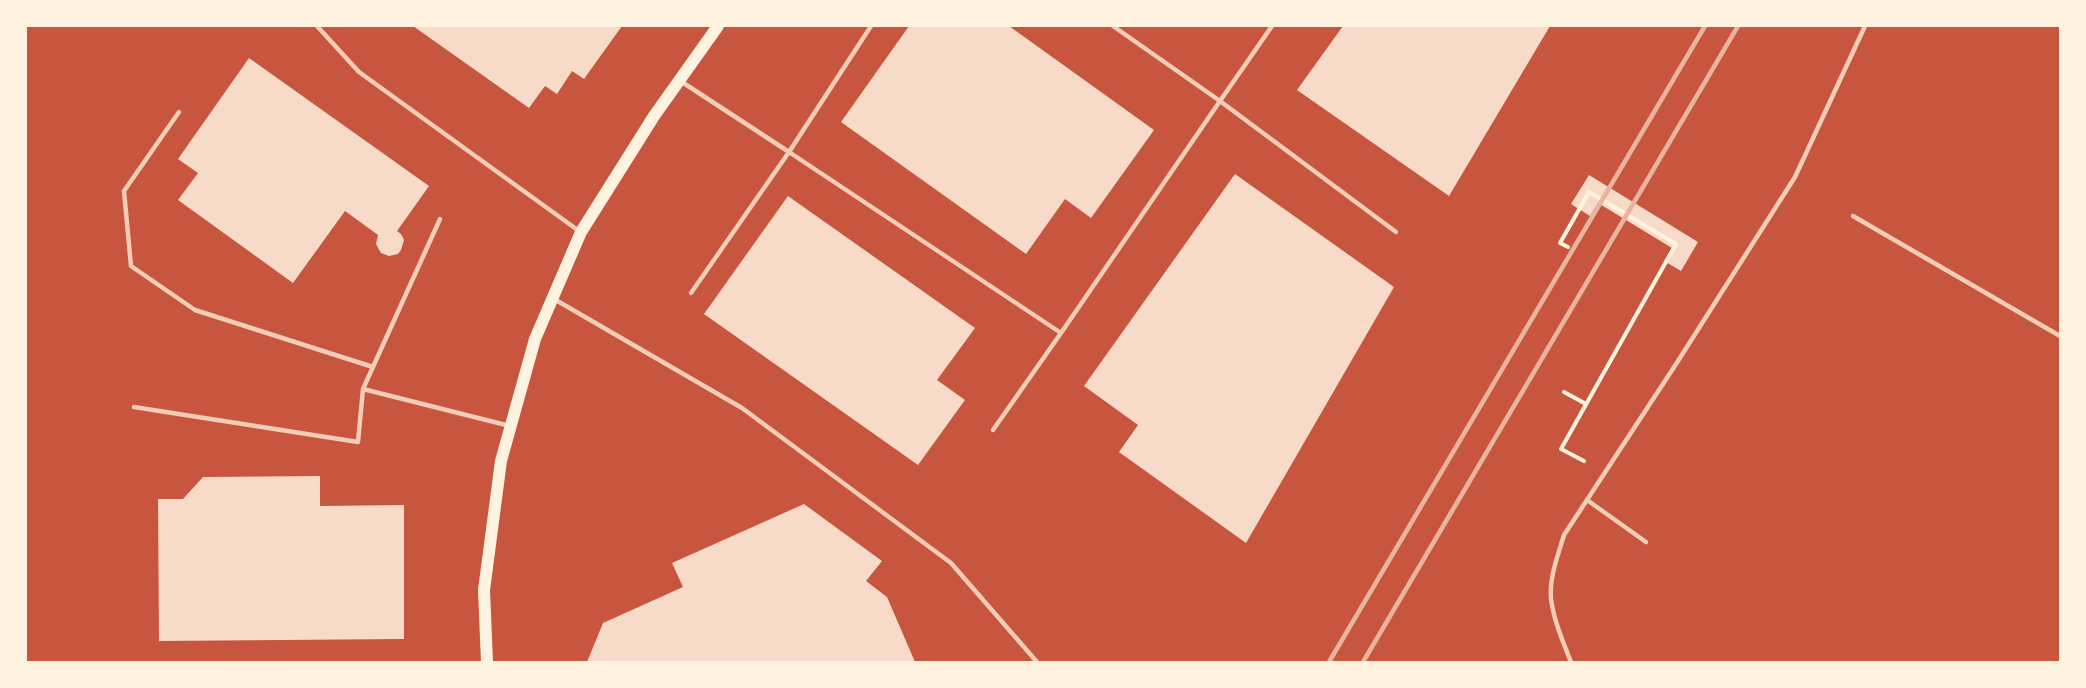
<!DOCTYPE html>
<style>
body{margin:0}
#map{position:relative;width:2086px;height:688px;overflow:hidden;background:#c8553d;font-family:"Alegreya Sans",sans-serif}
canvas{display:block}
.frame{position:absolute;inset:0;border:27px solid #fff3e0;pointer-events:none}
</style>
<div id="map">
<canvas width="2086" height="688"></canvas>
<div class="frame"></div>
</div>
<script>
const context = document.querySelector('canvas').getContext('2d');
context.lineJoin = 'round';
function fill(path, color) { context.fillStyle = color; context.fill(path, 'evenodd'); }
function strokePath(path, color, width, dash) { context.strokeStyle = color; context.lineWidth = width; context.lineCap = dash ? 'butt' : 'round'; context.setLineDash(dash || []); context.stroke(path); }
fill(new Path2D(`
 M413,26H622L584,79L572,71L557,94L545,86L529,108Z
 M909,26H1009L1154,130L1091,218L1065,199L1026,254L841,122Z
 M1343,26H1550L1449,196L1297,90Z
 M249,58L429,186L397,231L401,234L404,240L401,250L398,254L389,256L381,253L376,244L378,235L345,211L293,283L178,200L198,173L178,159Z
 M1235,174L1394,287L1246,543L1119,452L1138,425L1084,386Z
 M1589,175L1698,242L1681,271L1664,261L1672,248L1598,203L1590,216L1571,204Z
 M788,196L975,328L937,380L965,400L918,465L704,314Z
 M320,476V506L404,505V639L159,641L158,499H183L203,477Z
 M804,504L882,561L866,581L887,597L915,662H587L603,623L683,587L672,563Z`), '#f7dbc8');
strokePath(new Path2D(`
 M1568,247L1560,243L1589,192L1676,244L1561,449L1584,461
 M1564,392L1586,404`), '#fff3e0', 4);
strokePath(new Path2D(`
 M317,26L359,72L579,231
 M1113,26L1220,101L1272,26
 M682,82L789,152L871,26
 M179,112L124,191L131,266L195,310L373,367
 M1853,216L2060,336
 M691,293L789,152L1061,333L1220,101L1396,232
 M554,299L742,408L951,563L1037,662
 M363,389L510,426
 M134,407L358,442L363,389L440,219
 M993,430L1061,333
 M1587,500L1646,542
 M1571,662C1563,642 1554,621 1551,599C1549,578 1558,555 1564,535L1678,361L1795,177L1865,26`), '#f1ccb7', 4.5);
strokePath(new Path2D(`
 M487,662L484,590L501,461L535,339L581,232L654,116L718,26`), '#fff3e0', 12);
strokePath(new Path2D(`
 M1329,662L1705,26
 M1363,662L1738,26`), '#e9b49f', 4.5);
</script>
